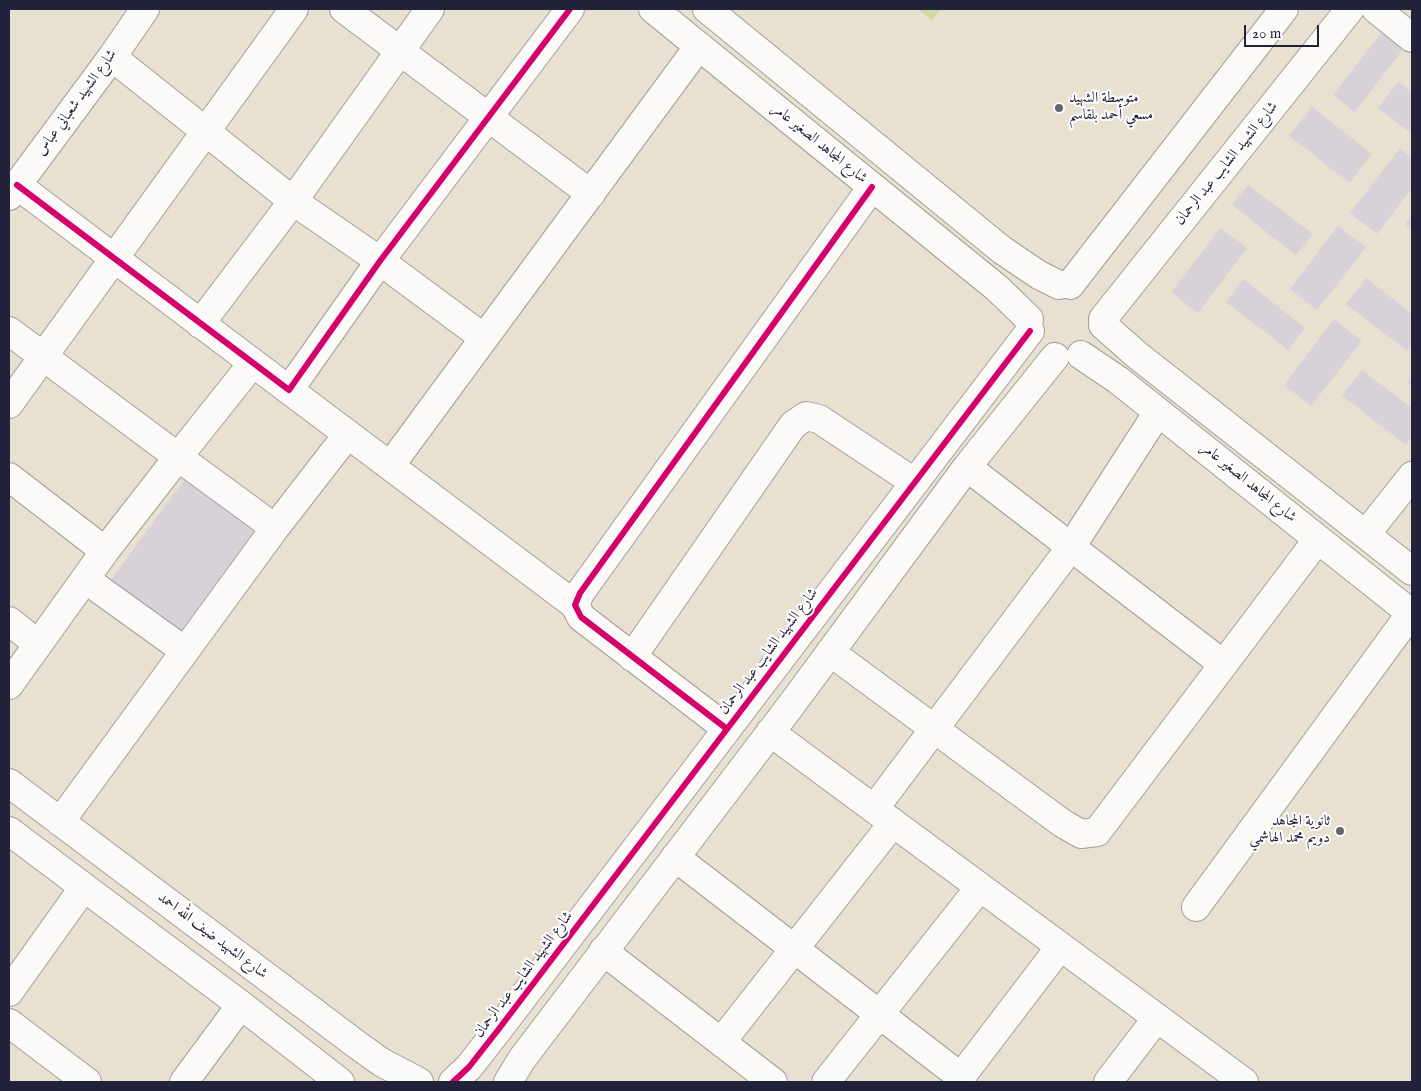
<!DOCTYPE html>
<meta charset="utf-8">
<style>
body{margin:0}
#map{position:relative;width:1421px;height:1091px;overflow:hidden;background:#e8e0d1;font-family:"IM FELL English",serif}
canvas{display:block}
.frame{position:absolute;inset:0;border:10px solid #22223b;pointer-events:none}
.scale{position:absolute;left:1244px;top:25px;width:75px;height:22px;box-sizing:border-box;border:2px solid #22223b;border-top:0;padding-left:6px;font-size:15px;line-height:18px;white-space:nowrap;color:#22223b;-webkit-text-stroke:4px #fff;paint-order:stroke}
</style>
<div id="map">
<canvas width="1421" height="1091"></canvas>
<div class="frame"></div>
<div class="scale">20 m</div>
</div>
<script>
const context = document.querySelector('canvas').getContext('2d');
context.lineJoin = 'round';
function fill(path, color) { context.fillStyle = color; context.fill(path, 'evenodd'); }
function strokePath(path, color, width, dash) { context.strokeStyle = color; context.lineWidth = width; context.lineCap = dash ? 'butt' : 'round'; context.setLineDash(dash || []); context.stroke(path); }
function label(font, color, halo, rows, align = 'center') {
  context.font = font + ' "IM FELL English",Amiri,serif'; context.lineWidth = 4; context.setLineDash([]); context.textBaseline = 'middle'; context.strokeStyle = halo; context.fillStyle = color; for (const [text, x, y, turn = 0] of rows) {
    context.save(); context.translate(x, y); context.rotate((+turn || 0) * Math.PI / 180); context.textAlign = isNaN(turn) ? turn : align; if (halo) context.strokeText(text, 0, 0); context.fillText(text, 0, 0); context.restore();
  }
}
fill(new Path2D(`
 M918,9H941L932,20Z`), '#d0d9a0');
fill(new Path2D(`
 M1382,32L1404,48L1355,112L1333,95Z
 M1398,82L1412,93V134L1378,108Z
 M1312,107L1372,154L1350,183L1289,136Z
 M1400,148L1412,158V188L1377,234L1350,213Z
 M1248,185L1313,234L1296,255L1232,205Z
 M1412,216V230L1405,224Z
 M1338,226L1366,247L1317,310L1290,289Z
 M1221,228L1247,248L1198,313L1171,292Z
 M1366,278L1412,314V344L1407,351L1346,304Z
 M1243,279L1305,328L1288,350L1226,302Z
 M1334,319L1362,341L1311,406L1284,385Z
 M1362,370L1412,408V437L1406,445L1342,396Z
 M1412,376V387L1407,383Z
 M185,479L255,530L178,635L108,584Z`), '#d8d1d8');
const minor = new Path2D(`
 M344,9L591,194
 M653,9L997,288L1029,319
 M707,9L1002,250L1039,275L1059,285
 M1376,9L1412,38
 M112,57L293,201L380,261L484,338
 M17,185L289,390L380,261L570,9
 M9,196L112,57L145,9
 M1070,285L1284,9
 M1103,319L1350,9
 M200,324L293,201L430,9
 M1103,325L1137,355L1412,571
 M9,331L178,457L105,551L9,685
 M1081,355L1118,380L1412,614
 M289,390L575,605
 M9,404L294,9
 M390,466L699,46
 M967,467L1223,664
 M9,477L105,551
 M275,528L348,434
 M1366,534L1412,476
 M85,579L185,651
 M9,621L38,644
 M830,652L1062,823L1081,834L1097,832L1318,539
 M632,657L793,425L806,416L819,419L914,482
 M727,729L581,617L575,605L580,593L872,187
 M770,732L1244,1082
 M9,783L356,1044L381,1062L419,1082
 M874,809L1071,547L1158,412
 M60,822L275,528L178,457L252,364
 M9,831L241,1005L340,1082
 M675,857L961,1077
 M1196,907L1411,613
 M603,951L773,1082
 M9,992L84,887
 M9,1023L87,1082
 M722,1041L893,823
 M184,1082L241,1005
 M453,1082L469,1067L498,1030L1030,331
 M508,1082L522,1059L792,704L967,467L1055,357
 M826,1082L980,887
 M957,1082L1060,947
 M1108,1082L1157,1018`);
strokePath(minor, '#a39e98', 30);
strokePath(minor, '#fcfaf8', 28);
strokePath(new Path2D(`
 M17,185L289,390L380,261L570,9
 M727,729L581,617L575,605L580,593L872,187
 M453,1082L469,1067L498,1030L1030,331`), '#d6006c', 6);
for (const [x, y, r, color] of [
 [1059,108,5,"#676470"],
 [1340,831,5,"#676470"]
]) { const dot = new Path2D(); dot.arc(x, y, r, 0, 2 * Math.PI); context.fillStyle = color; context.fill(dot); strokePath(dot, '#fff', 2); }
label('15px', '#22223b', '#fff', [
 ["متوسطة الشهيد",1069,99],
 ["مسعي أحمد بلقاسم",1069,116],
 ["ثانوية المجاهد",1330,822,"right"],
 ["دويم محمد الهاشمي",1330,839,"right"]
], 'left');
label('15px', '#22223b', '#fff', [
 ["شارع الشهيد شعباني عباس",77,103,-54],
 ["شارع المجاهد الصغير عامر",819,144,39],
 ["شارع الشهيد الشايب عبد الرحمان",1227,164,-51],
 ["شارع المجاهد الصغير عامر",1248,483,39],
 ["شارع الشهيد الشايب عبد الرحمان",769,652,-53],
 ["شارع الشهيد ضيف الله احمد",212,936,37],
 ["شارع الشهيد الشايب عبد الرحمان",524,975,-53]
]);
</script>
